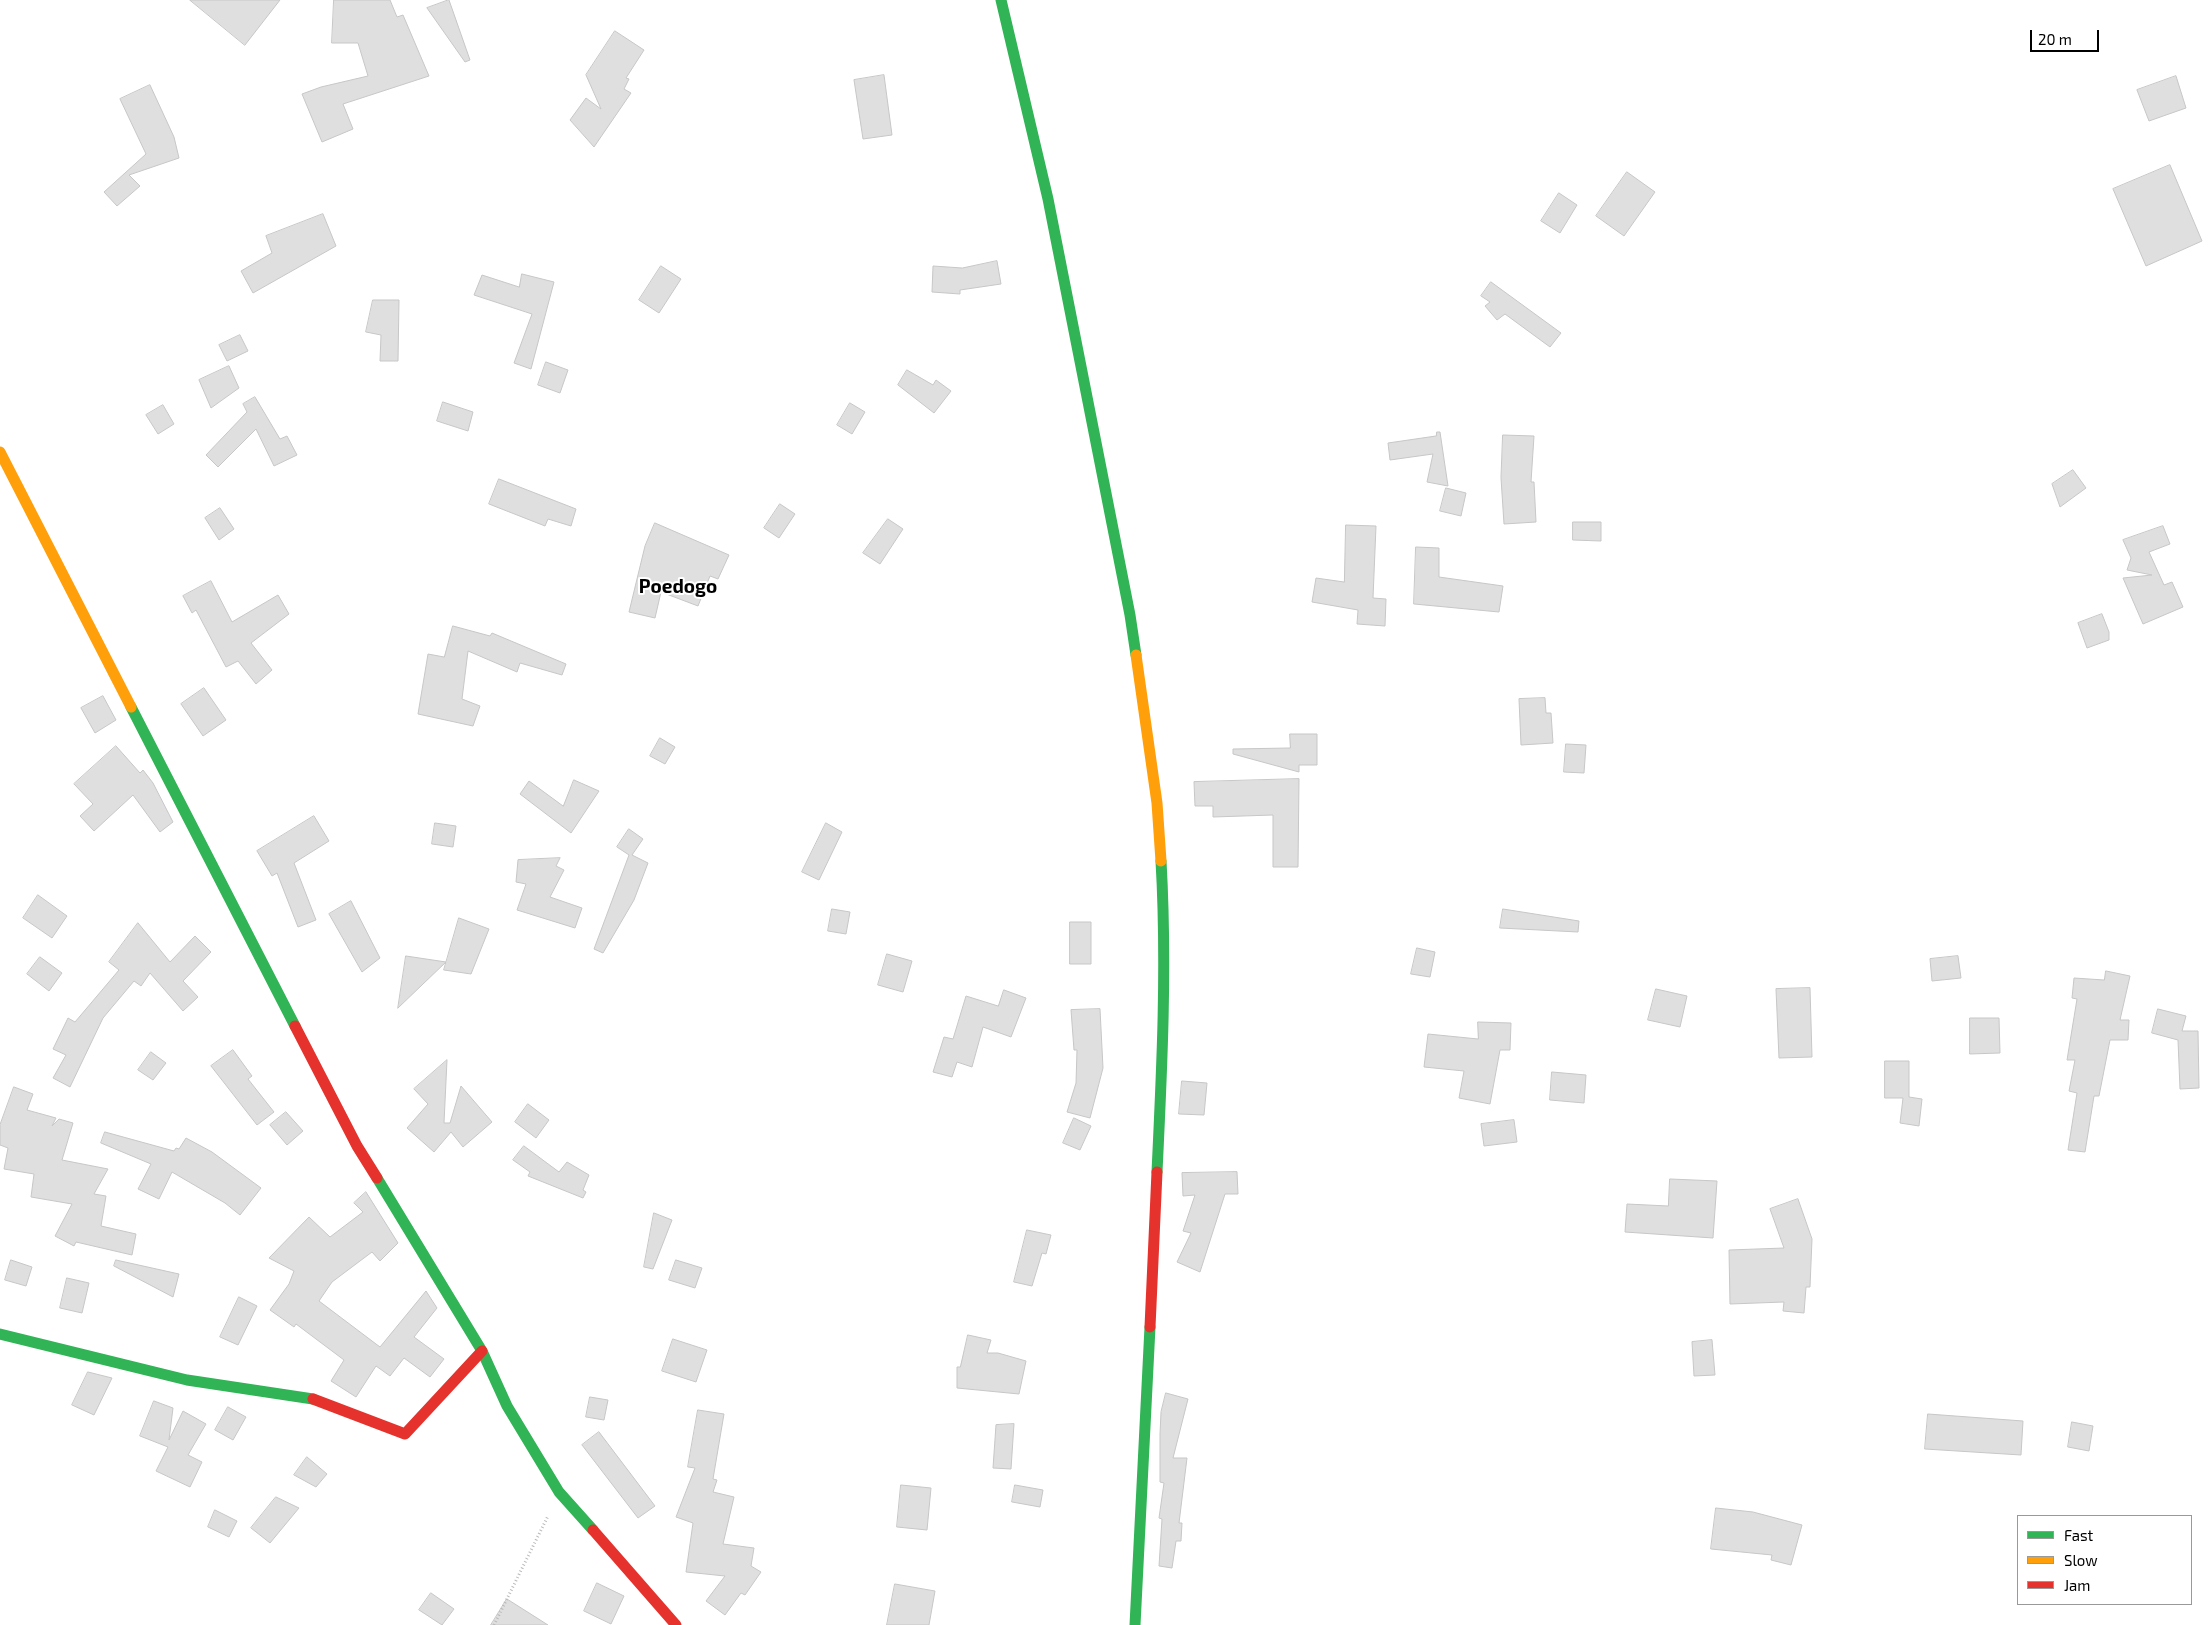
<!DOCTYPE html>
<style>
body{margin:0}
#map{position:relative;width:2212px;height:1625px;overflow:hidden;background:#fff;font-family:"Exo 2",sans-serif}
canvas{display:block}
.legend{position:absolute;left:2017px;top:1515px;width:175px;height:90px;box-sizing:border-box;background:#fff;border:1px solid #999;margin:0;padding:6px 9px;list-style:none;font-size:15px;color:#000}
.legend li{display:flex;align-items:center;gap:10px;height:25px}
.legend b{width:25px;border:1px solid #999}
.scale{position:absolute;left:2030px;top:30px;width:69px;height:22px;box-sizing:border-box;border:2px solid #000;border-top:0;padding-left:6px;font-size:15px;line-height:18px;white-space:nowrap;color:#000;-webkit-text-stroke:4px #fff;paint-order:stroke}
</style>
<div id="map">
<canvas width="2212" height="1625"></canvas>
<ul class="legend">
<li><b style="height:6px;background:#30b455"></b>Fast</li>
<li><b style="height:6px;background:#ff9f0a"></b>Slow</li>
<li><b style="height:6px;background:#e5322d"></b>Jam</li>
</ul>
<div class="scale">20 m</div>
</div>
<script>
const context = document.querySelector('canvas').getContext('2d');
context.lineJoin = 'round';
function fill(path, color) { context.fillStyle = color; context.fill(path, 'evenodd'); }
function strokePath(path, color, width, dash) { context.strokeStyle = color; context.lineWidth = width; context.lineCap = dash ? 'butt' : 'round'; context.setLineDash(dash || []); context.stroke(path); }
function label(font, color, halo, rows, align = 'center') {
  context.font = font + ' "Exo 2",sans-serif'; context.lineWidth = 4; context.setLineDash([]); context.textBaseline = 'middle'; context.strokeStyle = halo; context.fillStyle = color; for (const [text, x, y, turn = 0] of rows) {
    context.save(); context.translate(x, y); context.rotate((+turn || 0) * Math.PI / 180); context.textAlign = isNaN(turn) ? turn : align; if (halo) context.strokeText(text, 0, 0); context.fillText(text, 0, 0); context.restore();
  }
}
const building = new Path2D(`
 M190,0H280L245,45Z
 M334,0H390L397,17L403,15L429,76L343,104L353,129L322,142L302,94L321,87L368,76L358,43H332Z
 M449,0L470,60L465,62L427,8Z
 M615,31L644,50L626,78L629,79L624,89L631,93L594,147L570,120L586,98L601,109L586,75Z
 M884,75L892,135L863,139L854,80Z
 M2176,76L2186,108L2149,121L2137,90Z
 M150,85L174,137L179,158L129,175L140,186L117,206L104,192L146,154L120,99Z
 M2170,165L2202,241L2146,266L2113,189Z
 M1627,172L1655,192L1624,236L1596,216Z
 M1559,193L1577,205L1560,233L1541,221Z
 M323,214L336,246L253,293L241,271L272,253L266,236Z
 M997,261L1001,284L960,290V294L932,292L933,266L962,268Z
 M661,266L681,279L659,313L639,300Z
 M522,274L554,282L531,369L514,363L532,314L474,295L482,275L519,287Z
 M1491,282L1561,333L1550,347L1505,314L1497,320L1485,306L1490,302L1481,296Z
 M373,300H399L398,361H380L381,335L366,332Z
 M240,335L248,351L227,361L219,345Z
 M546,362L568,370L560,393L538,385Z
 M229,366L239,388L211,408L199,380Z
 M907,370L933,385L936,380L951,391L934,413L898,385Z
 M255,397L280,439L287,436L297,455L274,466L256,429L218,467L206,455L247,412L243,404Z
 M443,402L473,412L468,431L437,421Z
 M850,403L865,412L852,434L837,425Z
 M163,405L174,424L158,434L146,415Z
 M1437,432H1440L1448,486L1427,482L1433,454L1390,460L1388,443L1436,436Z
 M1503,435L1534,436L1531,482H1534L1536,522L1504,524L1501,478Z
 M2073,470L2086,488L2060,507L2052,484Z
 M499,479L576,509L571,526L548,519L545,526L489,504Z
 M1446,488L1466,493L1461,516L1440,511Z
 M780,504L795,514L779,538L764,528Z
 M220,508L234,529L219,540L205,518Z
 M888,519L903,529L880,564L863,553Z
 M1573,522H1601V541L1573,540Z
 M655,523L729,555L718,579L710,576L698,606L661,592L655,618L629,612L645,546Z
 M1346,525L1376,526L1373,598L1386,599L1385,626L1357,624L1358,610L1312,602L1316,578L1344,582Z
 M2163,526L2170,544L2149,552L2164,585L2172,582L2183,607L2143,624L2123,578L2152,575L2127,570L2131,558L2123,540Z
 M1416,547L1439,548V577L1503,586L1499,612L1414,604Z
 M211,581L232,622L278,595L289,614L251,643L272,670L256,684L238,661L226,667L196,610L192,613L183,596Z
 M2102,614L2109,632V640L2087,648L2078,623Z
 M453,626L490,636L492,633L566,664L562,675L520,663L517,672L468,651L462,699L480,706L473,726L418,714L428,654L444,657Z
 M204,688L226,720L203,736L181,704Z
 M103,696L116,720L95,733L81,708Z
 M1545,698L1546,713H1551L1553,743L1521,745L1519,699Z
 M1290,734H1317V765H1299V772L1233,754V749L1290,748Z
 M660,738L675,747L665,764L650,756Z
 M1566,744L1586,745L1584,773L1564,772Z
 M116,746L140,773L143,770L153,783L173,822L160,832L133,795L94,831L80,816L93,804L74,784Z
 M1299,779L1298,867H1273V815L1213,817V806H1195L1194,782Z
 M574,780L599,791L571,833L520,794L529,781L563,806Z
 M314,816L329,841L294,863L316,920L298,927L277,873L272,876L257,851Z
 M435,823L456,826L453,847L432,844Z
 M826,823L842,832L819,880L802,872Z
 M629,829L643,839L632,855L648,863L634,900L603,953L594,949L629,855L617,847Z
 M560,858L556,866L564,870L550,897L582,908L575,928L517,910L526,884L516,882L518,860Z
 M38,895L67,916L52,938L23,918Z
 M351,901L380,958L362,972L329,914Z
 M832,909L850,912L846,934L828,931Z
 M1503,909L1579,921L1578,932L1500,928Z
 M459,918L489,929L471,974L444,970Z
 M1070,922H1091V964H1070Z
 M138,923L170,962L195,936L211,952L183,981L198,997L183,1011L150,973L141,986L134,981L103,1018L70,1087L53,1078L66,1055L53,1049L68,1018L75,1022L119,970L109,962Z
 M1417,948L1435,952L1430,977L1411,974Z
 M887,954L912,961L903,992L878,985Z
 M406,956L446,962L398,1008Z
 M1958,956L1961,978L1932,981L1930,959Z
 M40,957L62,973L49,991L27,974Z
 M2106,971L2130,976L2120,1020H2129L2128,1040H2110L2099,1096H2094L2085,1152L2068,1150L2077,1093L2069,1091L2075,1060H2067L2077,999L2072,998L2074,978L2104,980Z
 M1810,988L1812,1057L1779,1058L1776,989Z
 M1656,989L1687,996L1680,1027L1648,1020Z
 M1004,990L1026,998L1011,1037L983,1027L972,1067L957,1062L952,1077L933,1072L944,1037L953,1039L966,996L998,1006Z
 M1100,1009L1103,1068L1090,1118L1067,1112L1076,1083L1077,1050H1074L1071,1010Z
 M2158,1009L2186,1016L2182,1031H2198L2199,1088L2180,1089L2178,1040L2152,1033Z
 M1970,1018H1999L2000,1053L1970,1054Z
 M1478,1022L1511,1023L1510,1050H1500L1490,1104L1459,1098L1464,1071L1424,1067L1428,1034L1478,1039Z
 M233,1050L252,1076L248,1079L274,1112L257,1125L211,1066Z
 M151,1052L166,1063L153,1080L138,1070Z
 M447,1060L444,1123H450L461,1086L492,1122L463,1147L451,1132L434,1152L407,1128L428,1104L414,1089Z
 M1885,1061H1909V1097L1922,1099L1919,1126L1900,1123L1903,1098H1885Z
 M1552,1072L1586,1075L1584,1103L1550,1100Z
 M1182,1081L1207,1083L1204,1115L1179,1114Z
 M14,1087L33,1094L27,1110L56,1118L52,1126L59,1119L73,1123L62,1160L108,1169L94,1194L106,1196L101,1226L136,1234L132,1255L76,1242L74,1246L55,1236L72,1204L31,1197L34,1174L4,1169L8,1148L0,1145V1125Z
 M528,1104L549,1120L536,1138L515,1122Z
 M286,1112L303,1131L287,1145L270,1125Z
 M1074,1118L1091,1126L1080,1150L1063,1143Z
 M1514,1120L1517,1142L1484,1146L1481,1124Z
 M105,1132L174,1151L176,1148L179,1149L186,1138L212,1152L261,1188L240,1215L225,1203L172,1172L159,1199L138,1189L151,1164L101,1143Z
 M524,1146L559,1172L567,1162L589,1175L583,1190L586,1192L583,1198L528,1176L530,1172L513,1160Z
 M1237,1172L1238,1194H1225L1200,1272L1177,1262L1191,1233L1183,1231L1195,1195L1183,1196L1182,1173Z
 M1670,1179L1717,1181L1713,1238L1625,1232L1627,1204L1668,1206Z
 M366,1192L398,1243L380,1261L372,1252L332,1282L319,1301L380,1347L426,1291L437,1308L414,1337L444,1359L430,1377L404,1358L390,1376L376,1366L356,1397L331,1381L344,1360L296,1324L294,1327L270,1310L289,1284L294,1271L269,1258L309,1217L330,1237L363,1212L354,1203Z
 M1798,1199L1812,1239L1810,1287H1806L1804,1313L1783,1311L1784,1302L1730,1304L1729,1250L1784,1248L1770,1209Z
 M654,1213L672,1220L653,1269L644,1267Z
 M1027,1230L1051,1235L1046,1254L1042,1253L1032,1286L1014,1282Z
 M11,1260L32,1267L26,1286L5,1280Z
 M116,1260L179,1274L173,1297L114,1266Z
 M676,1260L702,1268L695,1288L669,1280Z
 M67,1278L89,1283L82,1313L60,1308Z
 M239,1297L257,1306L238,1345L220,1337Z
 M968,1335L991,1340L987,1353H998L1026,1361L1019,1394L957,1388V1367H960Z
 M673,1339L707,1350L696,1382L662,1371Z
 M1712,1340L1715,1375L1694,1376L1692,1342Z
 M88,1372L112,1378L94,1415L72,1405Z
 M1166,1393L1188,1399L1173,1458H1187L1179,1523H1182L1181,1541H1176L1172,1568L1159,1566L1162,1519L1159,1518L1164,1483L1160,1482V1434L1161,1412Z
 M590,1397L608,1400L604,1420L586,1417Z
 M154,1401L173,1408L169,1440L183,1411L206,1424L188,1455L202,1462L190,1487L156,1471L168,1447L140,1436Z
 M228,1407L246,1417L233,1440L215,1430Z
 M698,1410L724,1414L713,1479L717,1480L713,1492L734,1497L723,1544L754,1548L751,1566L761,1572L745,1595L741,1593L725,1615L706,1601L725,1576L686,1572L693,1523L676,1517L695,1468L688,1467Z
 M1928,1414L2023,1421L2021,1455L1925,1449Z
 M2072,1422L2093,1426L2089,1451L2068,1447Z
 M1014,1424L1011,1469L993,1468L996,1425Z
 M599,1432L655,1506L638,1518L582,1445Z
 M307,1457L327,1474L316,1487L294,1475Z
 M901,1485L931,1488L927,1530L897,1527Z
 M1015,1485L1043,1490L1040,1507L1012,1502Z
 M276,1497L299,1508L270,1543L251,1528Z
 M1716,1508L1753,1512L1802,1525L1791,1565L1771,1560L1772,1555L1711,1549Z
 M215,1510L237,1521L229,1537L208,1527Z
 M597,1583L624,1596L611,1624L584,1611Z
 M895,1584L935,1591L929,1625H887Z
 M431,1593L454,1609L442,1625L419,1610Z
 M507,1599L548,1625H491Z`);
fill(building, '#dfdfdf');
strokePath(building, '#c7c7c7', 1);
strokePath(new Path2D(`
 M494,1625L548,1516`), '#b9b9b9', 3, [1, 2.5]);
strokePath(new Path2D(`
 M1001,0L1048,199L1130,615L1136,655
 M131,707L295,1026
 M1157,1172C1162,1068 1167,965 1161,861
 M377,1178L482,1351L507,1406L559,1492L593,1530
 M0,1334L187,1380L313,1399
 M1135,1625L1150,1327`), '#30b455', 11);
strokePath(new Path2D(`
 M0,452L131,707
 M1136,655L1157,803L1161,861`), '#ff9f0a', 11);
strokePath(new Path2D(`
 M295,1026L357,1146L377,1178
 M1150,1327L1157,1172
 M313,1399L405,1434L482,1351
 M593,1530L676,1625`), '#e5322d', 11);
label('bold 19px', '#000', '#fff', [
 ["Poedogo",678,587]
]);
</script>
